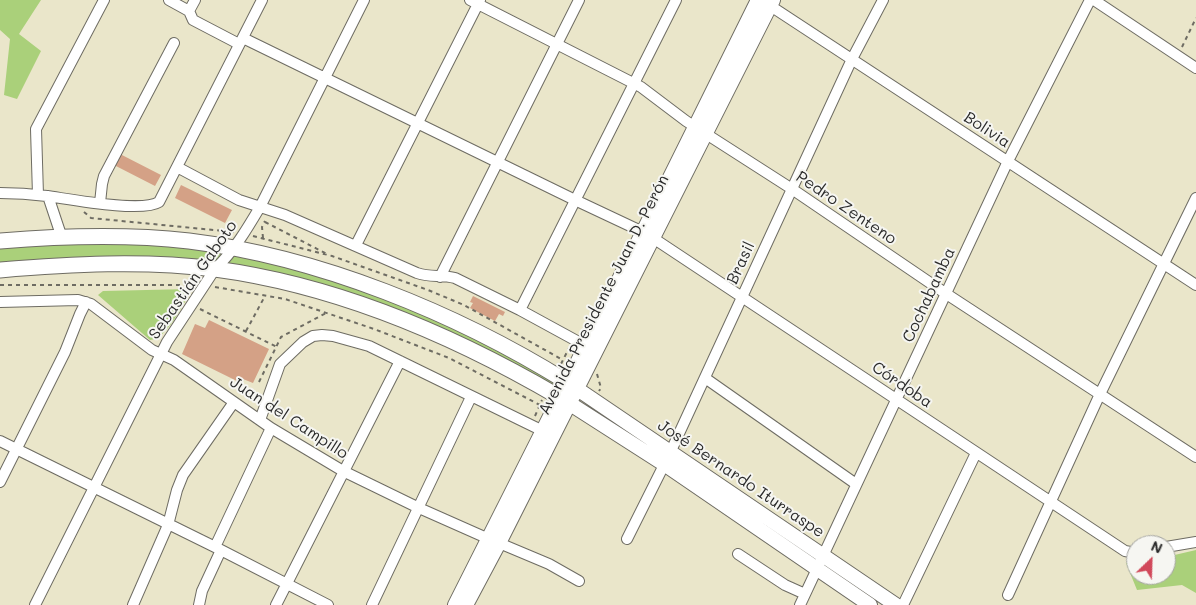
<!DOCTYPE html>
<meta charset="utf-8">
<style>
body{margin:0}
#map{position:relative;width:1196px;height:605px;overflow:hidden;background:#eae6ca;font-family:Mali,sans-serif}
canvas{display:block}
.north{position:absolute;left:1126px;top:535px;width:50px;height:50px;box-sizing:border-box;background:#f6f6f2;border:1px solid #a5a5a2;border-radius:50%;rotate:24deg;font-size:14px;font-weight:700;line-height:20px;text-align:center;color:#2b2b2b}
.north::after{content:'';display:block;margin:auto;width:18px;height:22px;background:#d1495b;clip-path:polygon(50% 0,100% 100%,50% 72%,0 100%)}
</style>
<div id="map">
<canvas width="1196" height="605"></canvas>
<div class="north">N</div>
</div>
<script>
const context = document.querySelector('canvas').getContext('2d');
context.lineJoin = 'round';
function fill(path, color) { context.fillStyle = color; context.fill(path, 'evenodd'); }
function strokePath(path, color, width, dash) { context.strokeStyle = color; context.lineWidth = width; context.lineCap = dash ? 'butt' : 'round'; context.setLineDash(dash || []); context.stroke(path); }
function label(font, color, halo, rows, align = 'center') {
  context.font = font + ' Mali,sans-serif'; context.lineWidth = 4; context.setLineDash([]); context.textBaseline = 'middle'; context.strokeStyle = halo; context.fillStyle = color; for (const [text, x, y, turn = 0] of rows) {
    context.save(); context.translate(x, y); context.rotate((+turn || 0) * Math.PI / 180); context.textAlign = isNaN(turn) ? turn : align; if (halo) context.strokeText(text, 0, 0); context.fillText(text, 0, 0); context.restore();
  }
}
fill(new Path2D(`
 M0,0H41L19,34L41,51L17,99L4,95L10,39L0,30Z
 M0,241H189L362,283L567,382L559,397L397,318L215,269L0,270Z
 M190,289L189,295C180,309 166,339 150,340L98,295L103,291Z
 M1196,550V593L1182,585L1137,590L1126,563L1136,561V575H1166V557Z`), '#aad07a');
fill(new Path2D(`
 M120,154L161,175L155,186L114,165Z
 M181,185L232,210L225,223L175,198Z
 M473,296L505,312L503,316L499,314L495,321L470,308L473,303L470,302Z
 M209,320L269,349L253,383L243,379L241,383L182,354L195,324L205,328Z`), '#d4a186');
const minor = new Path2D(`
 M169,0L189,11L193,20L239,44
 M470,0L641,87L686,121L792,189L945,293L1196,457
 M1094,0L1196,68
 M766,3L1196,285
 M189,11L195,0
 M243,38L575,200L643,232
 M177,167L239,200L285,215L417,273C430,278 442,274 455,278L520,310L586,346
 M0,193C16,193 31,194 47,196C69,199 142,213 159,202L262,0
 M38,195L36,129L104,0
 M48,196L62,238
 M100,203L102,184L104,176L174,43
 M653,238L1125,551L1136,553
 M356,245L480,0
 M440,277L579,0
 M0,302L78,300L91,304L152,350L174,360L271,428L343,471L419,508L489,539
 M520,310L676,0
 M705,378L856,484
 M260,420L280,364L303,342L313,336L322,335L333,336L369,346L543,431
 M0,441L215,547L328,605
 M0,482L65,352L80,314L86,302
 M627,539L670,453L852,59L883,0
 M499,543L549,564L579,581
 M215,547L271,428
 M1166,547L1196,542
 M738,554L785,585L805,594
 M1008,595L1100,394L1196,198
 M35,605L167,342L215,269C234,251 247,229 260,207L364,0
 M133,605L168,525L177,490L183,475L234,402
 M199,605L202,591L221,550
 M276,605L400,361
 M372,605L471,397
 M800,605L1008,161L1090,0
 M903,605L976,453`);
const major = new Path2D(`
 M570,384L896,605
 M561,398L664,464L870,605
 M455,605L643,232L758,0
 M466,605L499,543L773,0`);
const highway = new Path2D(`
 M0,241C62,236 127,234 189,241C319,257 456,313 567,382
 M0,270C70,264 145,260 215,269C335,285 455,336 559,397`);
strokePath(minor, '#6e6c63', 12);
strokePath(major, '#6e6c63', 16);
strokePath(highway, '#6e6c63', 17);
strokePath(new Path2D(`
 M1182,47L1196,18
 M84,212L91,218L234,232
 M265,222L327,254
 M253,236L332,256L428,290L464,305L563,360
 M263,238L262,227L265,221
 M0,285H193
 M215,287L285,299L374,329L449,358L540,405
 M200,309L277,347
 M246,331L265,296
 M561,364L569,348
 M597,374L601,388L599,391
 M259,382L281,337L326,313
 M535,416L542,400`), '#6e6c63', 2, [4, 4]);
strokePath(minor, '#fff', 10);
strokePath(major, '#fff', 14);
strokePath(highway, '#fff', 15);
label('16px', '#2b2b2b', '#f6f6f2', [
 ["Bolivia",987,130,33],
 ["Pedro Zenteno",846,208,34],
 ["Brasil",741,263,-65],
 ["Sebastián Gaboto",193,280,-55],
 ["Avenida Presidente Juan D. Perón",604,295,-63],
 ["Cochabamba",929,295,-65],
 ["Córdoba",902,385,34],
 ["Juan del Campillo",289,418,33],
 ["José Bernardo Iturraspe",741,479,34]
]);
</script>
